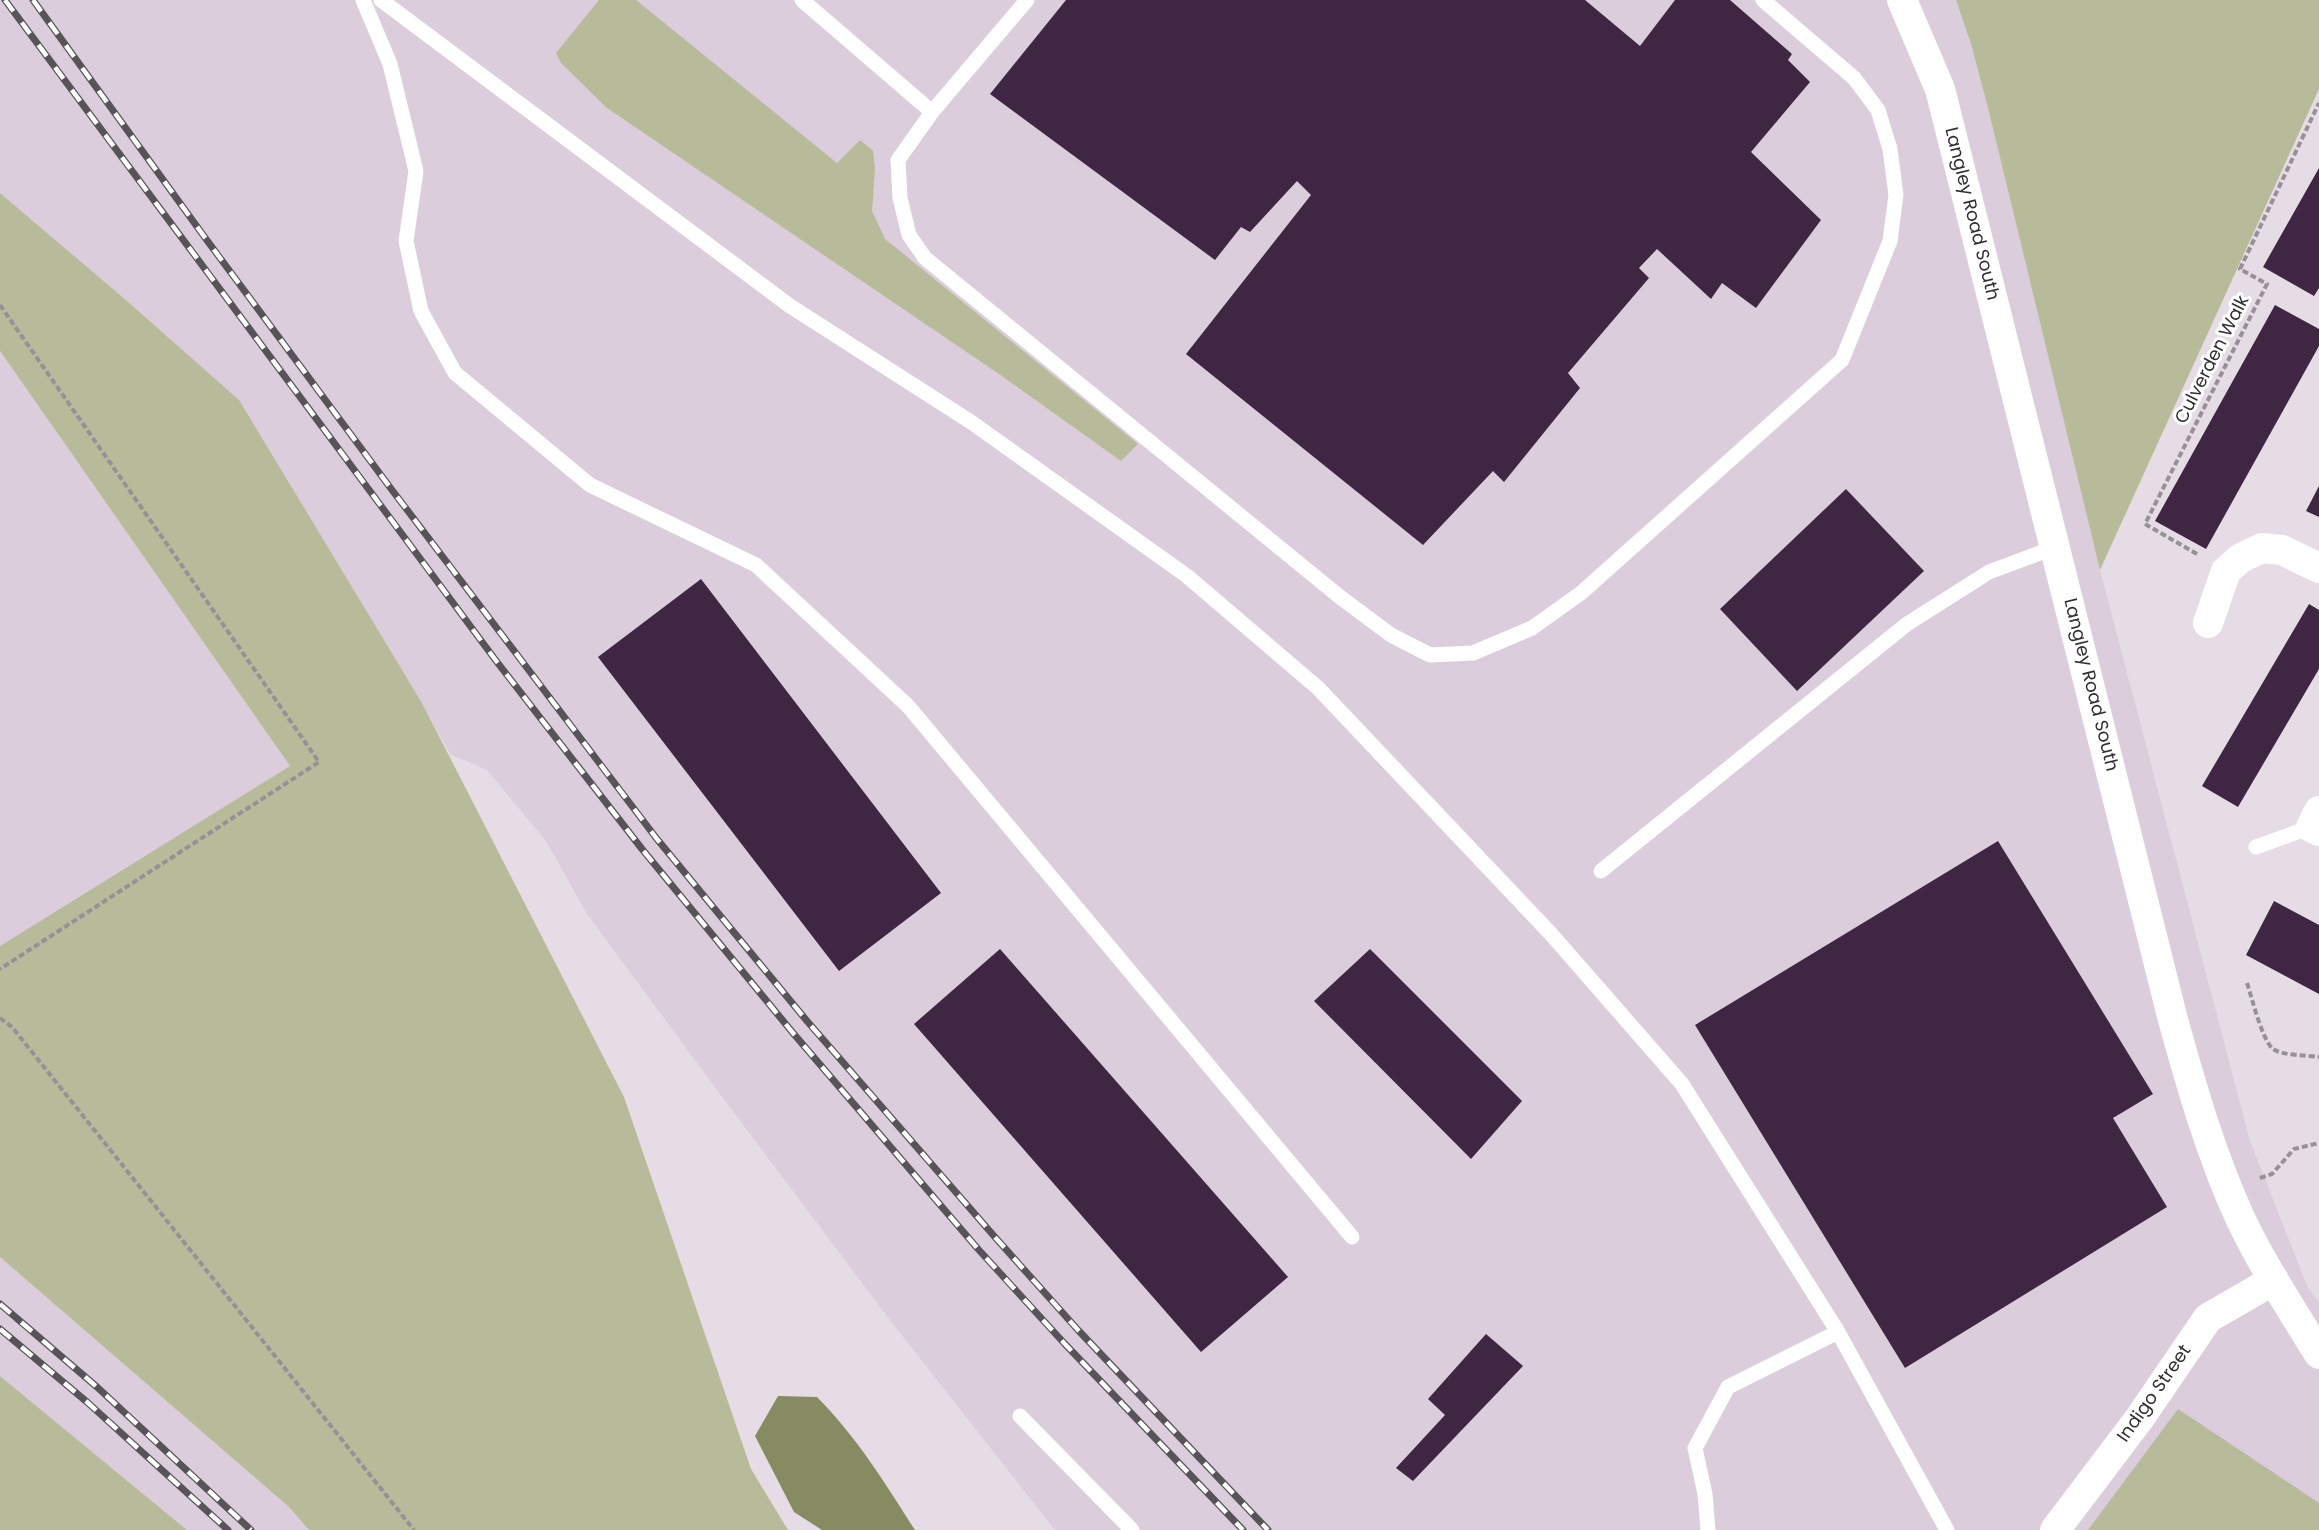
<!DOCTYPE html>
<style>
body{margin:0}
canvas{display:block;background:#e5dce5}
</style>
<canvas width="2319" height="1530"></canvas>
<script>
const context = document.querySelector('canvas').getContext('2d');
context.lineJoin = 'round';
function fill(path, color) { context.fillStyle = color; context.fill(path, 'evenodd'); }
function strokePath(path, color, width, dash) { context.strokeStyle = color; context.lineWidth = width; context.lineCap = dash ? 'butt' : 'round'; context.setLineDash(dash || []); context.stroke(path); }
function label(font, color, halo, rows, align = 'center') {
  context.font = font + ' Poppins,sans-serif'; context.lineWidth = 6; context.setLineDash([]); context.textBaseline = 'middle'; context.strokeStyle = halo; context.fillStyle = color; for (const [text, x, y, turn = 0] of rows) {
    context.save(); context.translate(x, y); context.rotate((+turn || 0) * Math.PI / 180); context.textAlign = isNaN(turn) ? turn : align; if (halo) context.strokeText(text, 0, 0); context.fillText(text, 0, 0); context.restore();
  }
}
fill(new Path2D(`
 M0,0H1956L1971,44L1988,108L2100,570L2250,1141L2308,1288L2319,1302V1530H1055L890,1320L723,1098L587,914L546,841L487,770L450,754L422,703L310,520L119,294L0,193Z
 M0,351L290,766L0,946Z
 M0,1257L289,1507L309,1530H187L0,1376Z`), '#dbcddc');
fill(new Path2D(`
 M599,0H636L837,163L860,140L873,151L875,169L872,211L885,239L1138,444L1121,461L999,374L607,108L561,63L556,53Z
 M1956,0H2319V89L2100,570L1988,108L1971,44Z
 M0,193L119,294L239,400L422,703L624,1097L751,1469L788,1530H309L289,1507L0,1257V946L290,766L0,351Z
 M0,1376L187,1530H0Z
 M2178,1409L2319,1503V1530H2088Z`), '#b8bb99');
fill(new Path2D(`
 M778,1396L817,1397C856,1436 885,1483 915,1530H822L794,1512L755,1436Z`), '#878b62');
fill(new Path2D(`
 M1066,0H1585L1640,46L1675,0H1730L1792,54L1788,60L1810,82L1751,152L1821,220L1756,308L1722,283L1711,299L1657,249L1639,268L1649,278L1568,373L1580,388L1504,482L1493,471L1423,545L1186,354L1311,195L1297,181L1250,232L1241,227L1215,260L990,94Z
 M2319,168V288L2314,296L2263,267Z
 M2275,305L2319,329V346L2206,549L2155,521Z
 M2319,486V517L2306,511Z
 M1846,489L1924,571L1797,691L1720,609Z
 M701,579L941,893L839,971L598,657Z
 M2309,604L2319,610V669L2238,807L2202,786Z
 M1998,841L2153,1094L2113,1118L2167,1207L1905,1368L1695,1025Z
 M2274,901L2319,925V994L2246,955Z
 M1000,949L1288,1277L1201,1352L914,1024Z
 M1370,949L1522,1101L1471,1159L1314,1001Z
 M1486,1334L1523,1366L1413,1481L1396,1468L1445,1415L1428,1399Z`), '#3f2642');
strokePath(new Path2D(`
 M0,305L319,762L0,969
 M2197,554L2145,524L2267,284L2240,269L2319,103
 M2247,983C2252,998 2262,1040 2273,1049C2284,1056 2306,1055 2319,1057
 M0,1018L12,1027L414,1530
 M2260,1178L2272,1174L2294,1149L2319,1143`), '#979097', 4, [6, 3]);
strokePath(new Path2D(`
 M363,0L390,64L416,171L406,241L421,311L455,373L590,485L756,565L908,706L1352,1237
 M381,0L790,306L971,422L1187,576L1318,688L1551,934L1682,1084L1838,1332L1947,1530
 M802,0L932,112
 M1027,0L932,112L898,160L900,198L909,235L925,258L1340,597L1391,635L1430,655L1473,653L1532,628L1581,593L1842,360L1890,241L1896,195L1890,149L1878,110L1854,78L1763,0
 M2256,847L2311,827
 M1601,871L1907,624L1989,572L2056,547
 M1020,1416L1132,1530
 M1708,1530L1705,1494L1695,1448L1728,1387L1838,1332`), '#fff', 15);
strokePath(new Path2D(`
 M1902,0L1940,89L2172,1016C2191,1085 2211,1155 2241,1220C2263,1266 2292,1310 2319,1354
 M2208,623L2226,571L2241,558L2262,548L2282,550L2319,568
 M2319,811L2311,827L2319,831
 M2055,1530L2139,1419L2208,1318L2274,1280`), '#fff', 30);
const rail = new Path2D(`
 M5,0L497,662L642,849L793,1033L978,1249L1064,1343L1243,1530
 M33,0L206,239L392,490L657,839L807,1021L994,1236L1078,1330L1268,1530
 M0,1304L97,1387L251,1530
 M0,1329L87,1402L228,1530`);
strokePath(rail, '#585358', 7);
strokePath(rail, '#fff', 4.5, [14]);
label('18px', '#322e32', '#fff', [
 ["Langley Road South",1971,214,76],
 ["Culverden Walk",2213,360,-63],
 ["Langley Road South",2090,685,76],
 ["Indigo Street",2155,1394,-55]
]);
</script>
